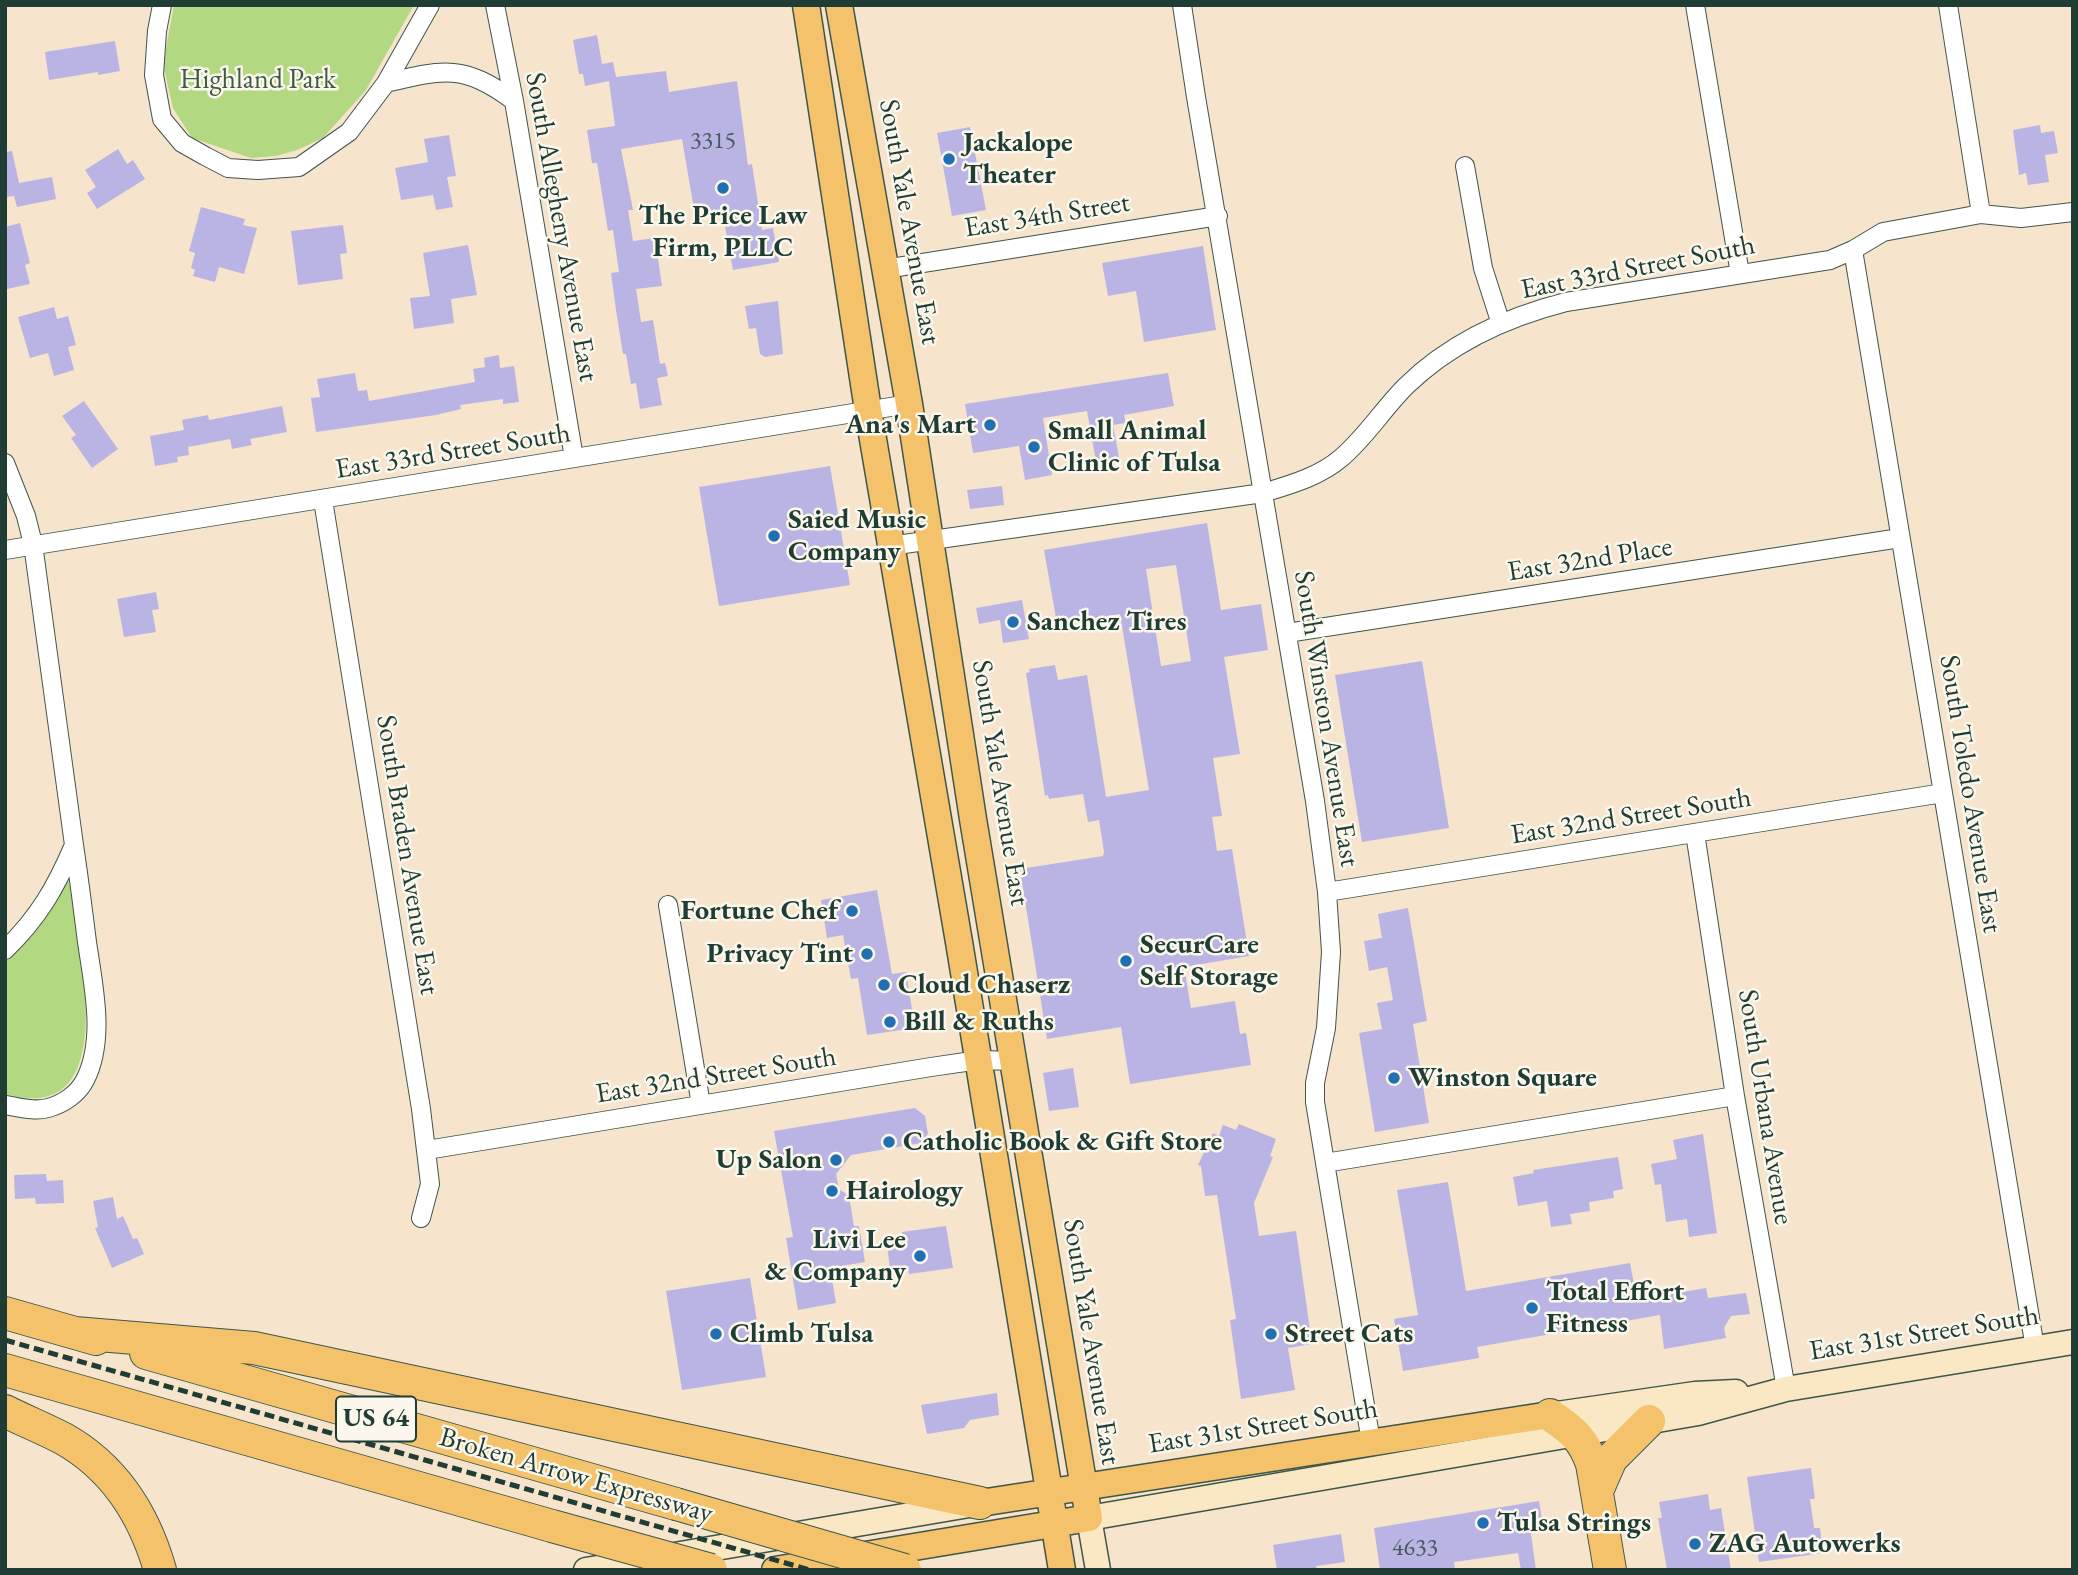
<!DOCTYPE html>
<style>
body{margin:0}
#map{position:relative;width:2078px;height:1575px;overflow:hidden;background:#f6e4cc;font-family:"EB Garamond",serif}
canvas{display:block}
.frame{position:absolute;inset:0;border:7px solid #1f3d34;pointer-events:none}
</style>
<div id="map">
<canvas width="2078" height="1575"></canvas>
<div class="frame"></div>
</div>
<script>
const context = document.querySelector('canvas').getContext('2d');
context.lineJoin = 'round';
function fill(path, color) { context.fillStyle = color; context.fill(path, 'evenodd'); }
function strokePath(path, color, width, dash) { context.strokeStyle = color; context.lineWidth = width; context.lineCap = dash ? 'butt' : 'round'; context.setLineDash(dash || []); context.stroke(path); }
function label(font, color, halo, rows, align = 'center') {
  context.font = font + ' "EB Garamond",serif'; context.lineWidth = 5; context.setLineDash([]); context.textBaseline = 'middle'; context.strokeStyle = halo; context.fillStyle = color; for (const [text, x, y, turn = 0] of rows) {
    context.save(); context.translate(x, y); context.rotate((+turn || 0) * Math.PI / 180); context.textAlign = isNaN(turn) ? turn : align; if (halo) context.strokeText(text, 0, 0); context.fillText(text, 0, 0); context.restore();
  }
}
fill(new Path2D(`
 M174,5H414L366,90L323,138L297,150L276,156L251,158L192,138L173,108L163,64Z
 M66,882H69C78,944 126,1129 5,1094V961L24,942Z`), '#b3d882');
fill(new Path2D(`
 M597,35L602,64L613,62L616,77L666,71L669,92L737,81L748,165L752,164L762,230L773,228L779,262L733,270L722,210L695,215L682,139L621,149L633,210H628L633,241L655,238L662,286L636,289L641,322L653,320L660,364L665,363L668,376L657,378L662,405L640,409L636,383L631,384L626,354H623L616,310L611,273L619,272L613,230L608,231L597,163H592L587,130L615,126L609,81L585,86L583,74H579L573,40Z
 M115,41L120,71L98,75V72L49,80L45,52Z
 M2040,125L2041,133L2054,131L2058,153L2045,155L2049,182L2028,185L2026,173L2019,175L2013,130Z
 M970,127L986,210L952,216L937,133Z
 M449,135L456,176L447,177L453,207L436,210L433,195L401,200L395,168L428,162L424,139Z
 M118,149L127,164L133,160L145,179L97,209L87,193L96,187L85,170Z
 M12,151L19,183L52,177L56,199L17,207L14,196L5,197V152Z
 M201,207L245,219L243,225L257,228L244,274L219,267L215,282L193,276L195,270L191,268L195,253L189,251Z
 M20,223L30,263L25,265L30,284L7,289L5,281V227Z
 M343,225L347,253L340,254L343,279L298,285L291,231Z
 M468,245L477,295L451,299L454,323L414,329L410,298L430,296L423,253Z
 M1203,246L1216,330L1144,342L1136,291L1108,296L1102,263Z
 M778,301L783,354L765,357L760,354L756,328L749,329L745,306Z
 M54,307L57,319L68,316L76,345L68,347L74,370L54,376L48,353L30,358L18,317Z
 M499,355L500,368L514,366L519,402L503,404V399L460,405L461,409L436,415L316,432L311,398L320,397L317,379L355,373L358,391L367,390L369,401L475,382L473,369L485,367L484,358Z
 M1168,373L1174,406L1124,415L1126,423L1113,425L1120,463L1097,467L1087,411L1043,418L1052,475L1025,480L1019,446L973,453L965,404Z
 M84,401L118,449L92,468L71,438L76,435L62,416Z
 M282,406L287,432L250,439L252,445L232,449L230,439L188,447L189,455L177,457L178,462L155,466L150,436L184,430L182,420L208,415L209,420Z
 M830,466L850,585L719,606L699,487Z
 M1002,486L1004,505L970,509L967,490Z
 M1207,523L1221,610L1261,604L1268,650L1224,657L1240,754L1213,758L1222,816L1212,817L1217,851L1232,849L1249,956L1184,967L1191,1008L1235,1001L1240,1034L1246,1033L1251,1065L1130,1084L1121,1027L1047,1039L1020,869L1103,856L1104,852L1099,820L1088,822L1083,794L1049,799L1048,795L1045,796L1026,673L1030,672L1029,669L1055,665L1058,680L1087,675L1106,797L1149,790L1120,614L1057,624L1044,550ZM1176,565L1191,661L1161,666L1146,569Z
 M156,592L159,609L152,610L156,632L124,637L117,599Z
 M1022,600L1029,639L1003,643L1000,620L979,624L976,608Z
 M1422,661L1449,828L1362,842L1335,675Z
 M877,890L892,974L906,972L915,1028L867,1035L858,978L851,979L843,935L827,938L821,900Z
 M1408,908L1427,1021L1413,1024L1429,1123L1375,1132L1359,1033L1382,1029L1377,1003L1393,1000L1387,967L1369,971L1364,941L1382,938L1378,914Z
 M1073,1068L1079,1107L1049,1111L1043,1073Z
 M915,1108L925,1116L928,1134L921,1143L851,1155L836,1174L839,1189L849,1196L854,1226H859L865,1262L830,1268L836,1303L798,1310L786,1238L793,1237L774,1131Z
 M1239,1124L1276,1139L1270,1156L1273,1157L1254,1203L1259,1236L1296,1231L1312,1344L1288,1348L1295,1390L1241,1399L1230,1320L1236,1319L1217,1195L1205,1196L1201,1166L1198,1165L1213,1133L1219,1136L1223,1125L1236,1130Z
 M1703,1134L1717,1233L1689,1237L1687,1219L1666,1222L1661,1184L1655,1185L1651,1164L1677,1159L1673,1140Z
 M1618,1157L1623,1189L1613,1191L1614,1198L1589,1202L1590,1211L1570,1214L1572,1224L1551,1227L1547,1201L1518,1206L1513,1177L1534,1173L1533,1170Z
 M46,1174L47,1181L63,1180L64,1203L36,1204L35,1198L15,1199L14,1175Z
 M1448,1182L1466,1291L1630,1263L1637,1300L1706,1288L1708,1298L1746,1293L1750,1314L1731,1316L1724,1328L1726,1338L1664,1349L1660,1315L1477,1347L1479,1358L1403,1371L1394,1319L1418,1315L1397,1190Z
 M113,1197L117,1219L123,1216L133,1239L137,1238L144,1254L112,1268L95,1228L98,1227L93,1201Z
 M946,1226L953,1268L909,1274L908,1266L890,1269L887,1245L903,1243L902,1232Z
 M750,1278L766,1377L682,1390L666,1291Z
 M997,1393L999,1415L970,1420L964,1428L927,1434L921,1405Z
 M1811,1468L1815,1499H1810L1814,1528H1820L1823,1553L1759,1562L1747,1477Z
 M1708,1494L1710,1510L1721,1508L1731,1570H1667L1658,1518H1662L1659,1502Z
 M1539,1501L1543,1525L1533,1527L1534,1533L1531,1534L1536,1570H1521L1518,1553L1454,1562L1455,1570H1380L1374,1528Z
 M1341,1534L1345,1562L1316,1566L1317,1570H1277L1273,1545Z`), '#bab4e5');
const street = new Path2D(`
 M162,5L157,31L154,75L162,119L182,143L205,156L228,168L258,170L299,167L349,132L386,83L430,5
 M495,5L514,101L574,458
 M1182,5L1196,97L1315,801L1327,892L1331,952L1326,1028L1315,1083V1102L1371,1442
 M1695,5L1740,274
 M1948,5L1981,214
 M386,83C444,69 464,64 514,101
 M1465,166L1483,268L1501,324
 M1853,250L2035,1348
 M885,269L1218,216
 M5,463L26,516L33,544L74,845C56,887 39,917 5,950
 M323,500L421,1109L430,1184L421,1218
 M890,546L1263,493C1289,485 1319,477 1341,458C1365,438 1383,409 1406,386C1450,343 1507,317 1566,302L1830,260L1853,250L1883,232L1981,214L2021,218L2073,212
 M5,550L909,404
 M1287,633L1900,538
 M1695,833L1735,1096L1786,1389
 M1327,892L1943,793
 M668,905L701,1105
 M5,1105C19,1107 34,1112 48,1108C63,1104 78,1094 85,1080C106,1039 93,984 87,942C83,910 79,878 74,845
 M427,1150L931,1067L979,1060L1014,1061
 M1325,1163L1735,1096`);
const secondary = new Path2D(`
 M1550,1415L1695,1394L1736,1392
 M586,1570L969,1505
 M1098,1570L1089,1518L1698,1413L1786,1389L2073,1342`);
const primary = new Path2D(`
 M806,5L868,410L959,942L1062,1570
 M980,1503L1550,1415
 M775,1570L1089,1518L973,819L909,404L839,5`);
const highway = new Path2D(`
 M5,1313L96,1339
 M75,1333L254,1348L980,1503
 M146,1353L676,1504
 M5,1370L552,1526
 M5,1411C25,1421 45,1429 64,1439C115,1468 144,1514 160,1570
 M1550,1415C1572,1430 1583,1438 1592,1464L1610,1570
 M1597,1491L1611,1459L1649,1421`);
strokePath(street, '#3f564b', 20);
strokePath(secondary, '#3f564b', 27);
strokePath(primary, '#3f564b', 29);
strokePath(highway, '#3f564b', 34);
strokePath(street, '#fff', 18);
strokePath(secondary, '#fae7c3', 24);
strokePath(primary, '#f3c26a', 26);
strokePath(highway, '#f3c26a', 32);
strokePath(new Path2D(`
 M5,1340L810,1570`), '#1f3d34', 5, [10, 5]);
const highwayBridge = new Path2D(`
 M676,1504L905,1570
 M552,1526L711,1570`);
strokePath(highwayBridge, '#3f564b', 34, []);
strokePath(highwayBridge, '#f3c26a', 32);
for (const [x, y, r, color] of [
 [949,159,7,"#1f6fb2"],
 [723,188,7,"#1f6fb2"],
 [990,425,7,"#1f6fb2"],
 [1034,447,7,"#1f6fb2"],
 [774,536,7,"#1f6fb2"],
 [1013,622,7,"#1f6fb2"],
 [852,911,7,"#1f6fb2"],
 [867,954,7,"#1f6fb2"],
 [1126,961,7,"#1f6fb2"],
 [884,985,7,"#1f6fb2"],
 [890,1022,7,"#1f6fb2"],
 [1394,1078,7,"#1f6fb2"],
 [889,1142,7,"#1f6fb2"],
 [836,1160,7,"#1f6fb2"],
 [832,1191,7,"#1f6fb2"],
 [920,1256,7,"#1f6fb2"],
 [1532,1308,7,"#1f6fb2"],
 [716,1334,7,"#1f6fb2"],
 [1271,1334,7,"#1f6fb2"],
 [1483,1523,7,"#1f6fb2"],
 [1695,1544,7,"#1f6fb2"]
]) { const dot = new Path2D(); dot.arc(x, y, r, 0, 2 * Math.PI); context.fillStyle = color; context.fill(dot); strokePath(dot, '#fbf7ec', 2.5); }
label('24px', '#465b60', null, [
 ["3315",713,141],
 ["4633",1415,1548]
]);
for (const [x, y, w] of [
 [376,1419,80]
]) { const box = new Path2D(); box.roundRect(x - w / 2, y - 22.5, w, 45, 5); context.fillStyle = '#fbf7ec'; context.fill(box); strokePath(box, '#1f3d34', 2); }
label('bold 26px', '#1f3d34', null, [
 ["US 64",376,1419]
]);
label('28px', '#3d5c44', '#fbf7ec', [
 ["Highland Park",258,80]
]);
label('bold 28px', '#1f3d34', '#fbf7ec', [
 ["Jackalope",963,143],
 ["Theater",963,175],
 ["The Price Law",723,216,"center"],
 ["Firm, PLLC",723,248,"center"],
 ["Ana's Mart",976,425,"right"],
 ["Small Animal",1048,431],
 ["Clinic of Tulsa",1048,463],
 ["Saied Music",788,520],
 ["Company",788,552],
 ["Sanchez Tires",1027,622],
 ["Fortune Chef",838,911,"right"],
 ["SecurCare",1140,945],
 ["Self Storage",1140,977],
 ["Privacy Tint",853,954,"right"],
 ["Cloud Chaserz",898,985],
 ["Bill & Ruths",904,1022],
 ["Winston Square",1408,1078],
 ["Catholic Book & Gift Store",903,1142],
 ["Up Salon",822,1160,"right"],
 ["Hairology",846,1191],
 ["Livi Lee",906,1240,"right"],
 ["& Company",906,1272,"right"],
 ["Total Effort",1546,1292],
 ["Fitness",1546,1324],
 ["Climb Tulsa",730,1334],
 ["Street Cats",1285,1334],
 ["Tulsa Strings",1497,1523],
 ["ZAG Autowerks",1709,1544]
], 'left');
label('28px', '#1f3d34', '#fbf7ec', [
 ["East 34th Street",1047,216,-9],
 ["South Yale Avenue East",909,222,80],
 ["South Allegheny Avenue East",561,227,80],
 ["East 33rd Street South",1638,268,-11],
 ["East 33rd Street South",453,452,-9],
 ["East 32nd Place",1590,560,-9],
 ["South Winston Avenue East",1326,719,81],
 ["South Yale Avenue East",1000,783,81],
 ["South Toledo Avenue East",1970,794,81],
 ["East 32nd Street South",1631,817,-9],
 ["South Braden Avenue East",407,855,81],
 ["East 32nd Street South",716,1076,-9],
 ["South Urbana Avenue",1765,1107,81],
 ["East 31st Street South",1924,1334,-9],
 ["South Yale Avenue East",1091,1342,81],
 ["East 31st Street South",1263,1427,-9],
 ["Broken Arrow Expressway",576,1476,16]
]);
</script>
